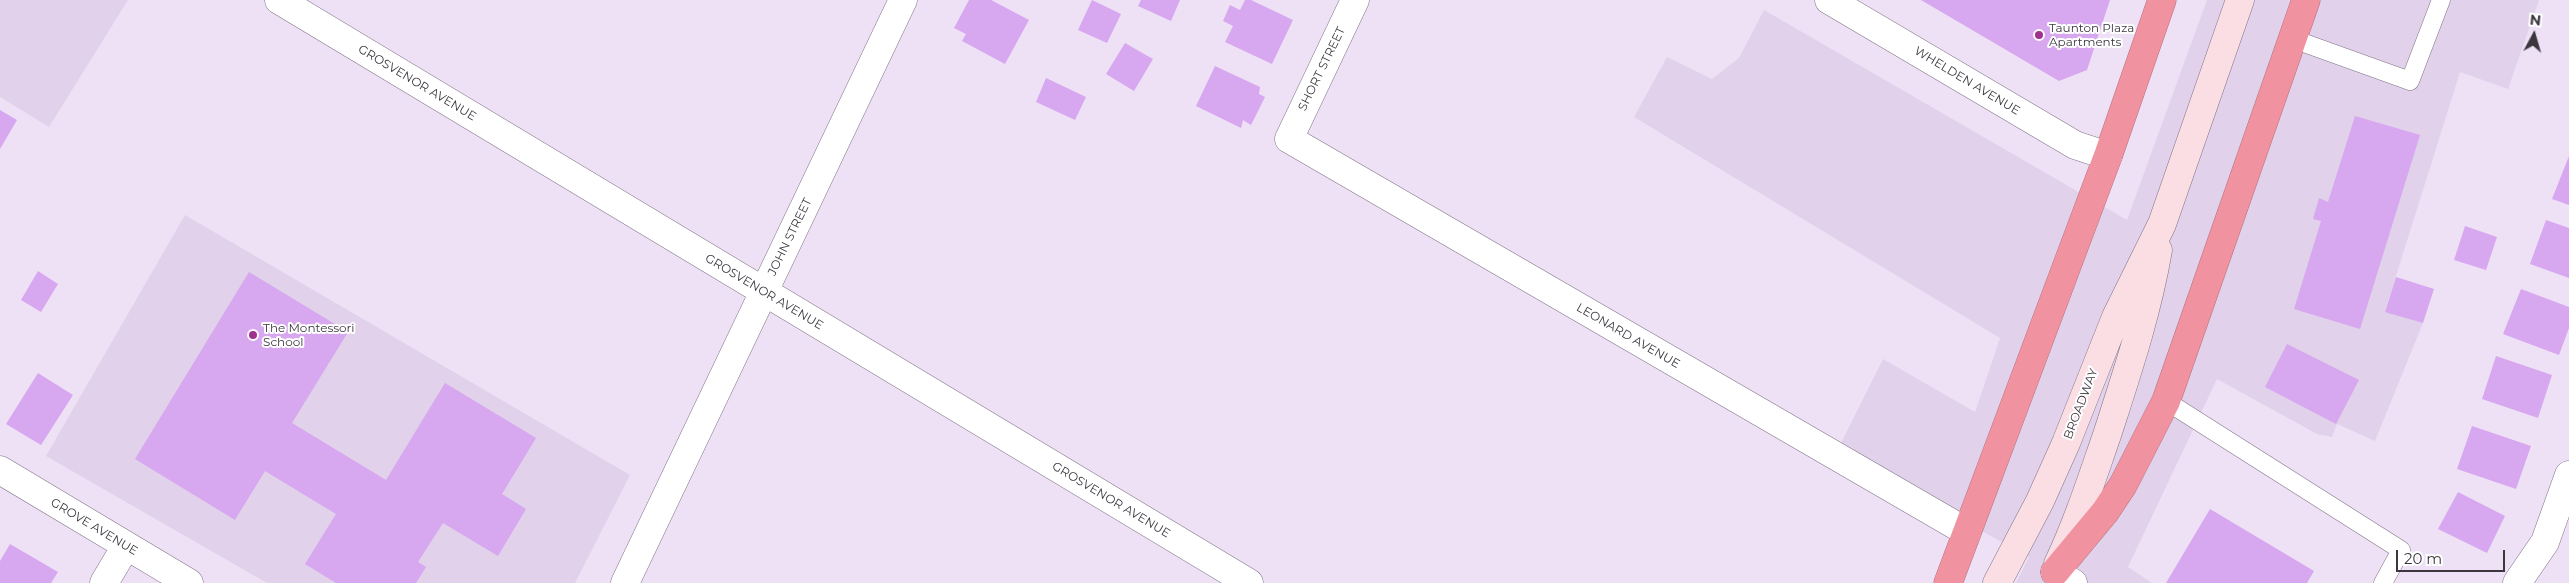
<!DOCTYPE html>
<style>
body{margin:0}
#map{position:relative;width:2569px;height:583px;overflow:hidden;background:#eee1f6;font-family:Montserrat,sans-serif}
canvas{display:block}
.north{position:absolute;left:2509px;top:10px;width:50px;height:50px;-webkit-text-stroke:4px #fff;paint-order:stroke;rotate:6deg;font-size:14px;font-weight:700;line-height:20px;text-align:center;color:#3c373f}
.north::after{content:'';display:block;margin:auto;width:18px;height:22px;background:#3c373f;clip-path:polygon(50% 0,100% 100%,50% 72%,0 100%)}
.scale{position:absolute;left:2396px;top:550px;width:109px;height:22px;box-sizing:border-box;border:2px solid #3c373f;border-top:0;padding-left:6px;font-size:15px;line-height:18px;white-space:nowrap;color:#3c373f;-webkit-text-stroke:4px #fff;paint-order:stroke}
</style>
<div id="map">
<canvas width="2569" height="583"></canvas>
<div class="north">N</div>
<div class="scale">20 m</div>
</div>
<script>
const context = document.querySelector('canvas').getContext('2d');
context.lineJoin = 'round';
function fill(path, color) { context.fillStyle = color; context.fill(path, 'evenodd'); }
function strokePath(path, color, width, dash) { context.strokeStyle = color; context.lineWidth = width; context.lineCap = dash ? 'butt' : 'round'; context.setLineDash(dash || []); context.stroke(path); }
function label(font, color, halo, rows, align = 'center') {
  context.font = font + ' Montserrat,sans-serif'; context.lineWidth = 4; context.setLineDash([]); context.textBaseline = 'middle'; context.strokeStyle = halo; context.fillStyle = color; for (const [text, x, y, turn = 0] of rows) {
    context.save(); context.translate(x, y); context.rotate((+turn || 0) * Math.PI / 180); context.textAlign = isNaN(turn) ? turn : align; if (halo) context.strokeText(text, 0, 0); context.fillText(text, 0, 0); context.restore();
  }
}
fill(new Path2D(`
 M0,0H128L49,127L0,97Z
 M2207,0H2539L2508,89L2460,72L2385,311L2423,323L2375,441L2337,424L2332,437L2317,434L2217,379L2128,567L2152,583H2016L2029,557L1837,451L1883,359L1975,412L2000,338L1634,117L1667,57L1712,79L1739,58L1764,10L2127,220Z
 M185,215L630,475L575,583H267L46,456Z`), '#e1d1ea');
fill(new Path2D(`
 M969,0H991L1029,20L1005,64L962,41L966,34L954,28Z
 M1092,0L1121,14L1107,43L1078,30Z
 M1141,0H1180L1171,21L1138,6Z
 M1245,0H1251L1293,20L1272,64L1225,42L1233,26L1223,21L1230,5L1240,10Z
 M1921,0H2110L2087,70L2059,81Z
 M1125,43L1153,59L1134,91L1106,74Z
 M1215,66L1260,87L1259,94L1265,97L1251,125L1243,120L1241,128L1196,106Z
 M1046,78L1086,97L1075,120L1036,102Z
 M0,110L17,120L0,149Z
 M2355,116L2420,135L2360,329L2294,309L2321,221L2313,219L2319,198L2328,202Z
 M2569,156V205L2552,199Z
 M2546,220L2569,228V278L2530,264Z
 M2465,226L2497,237L2486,270L2454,260Z
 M38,271L58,284L41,312L21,300Z
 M249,272L348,332L292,423L386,480L445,383L536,438L502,494L526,509L498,556L443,523L418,562L426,567L416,583H336L305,564L336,514L265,471L235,520L135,459Z
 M2396,277L2434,289L2423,323L2385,312Z
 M2521,289L2569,307V328L2559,355L2503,334Z
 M2287,344L2359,380L2336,424L2265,387Z
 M2496,356L2552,375L2538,418L2482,399Z
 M38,373L73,395L41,445L6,424Z
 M2472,426L2531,446L2516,489L2457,469Z
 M2458,492L2505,516L2487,553L2438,529Z
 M2210,509L2314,571L2307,583H2166Z
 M10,544L58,572L51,583H0V561Z`), '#d7a7ef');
const lane = new Path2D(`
 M2293,39L2410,81L2441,0
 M2166,401L2401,550L2383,583`);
const street = new Path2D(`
 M279,0L1249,583
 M1355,0L1289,139L1967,532
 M1829,0L2075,145L2108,156
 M0,470L189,583
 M2055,572L2073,583
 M104,583L126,546
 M625,583L903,0
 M2517,583L2545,542L2569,475`);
const secondary = new Path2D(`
 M2058,564C2078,522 2092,478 2107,435C2127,373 2147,314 2158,250
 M1997,583L2040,501L2066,443L2116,317L2162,224L2240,0`);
const highway = new Path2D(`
 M2055,572L2105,512L2123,485L2166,401L2306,0
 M1948,583L2108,156L2162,0`);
strokePath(lane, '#807587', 19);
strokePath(street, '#807587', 29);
strokePath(secondary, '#807587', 29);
strokePath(highway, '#b2727f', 29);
strokePath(lane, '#fff', 18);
strokePath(street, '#fff', 28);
strokePath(secondary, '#fbdee3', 28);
strokePath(highway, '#f192a1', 28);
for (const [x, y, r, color] of [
 [2039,35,5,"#a0318f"],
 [253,335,5,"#a0318f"]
]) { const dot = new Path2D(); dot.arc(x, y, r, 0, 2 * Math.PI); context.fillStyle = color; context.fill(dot); strokePath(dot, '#fff', 2); }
label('12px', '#3c373f', '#fff', [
 ["Taunton Plaza",2049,28],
 ["Apartments",2049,42],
 ["The Montessori",263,328],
 ["School",263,342]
], 'left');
label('12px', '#3c373f', '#fff', [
 ["SHORT STREET",1322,69,-64],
 ["WHELDEN AVENUE",1967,81,31],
 ["GROSVENOR AVENUE",417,83,31],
 ["JOHN STREET",790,237,-64],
 ["GROSVENOR AVENUE",764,292,31],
 ["LEONARD AVENUE",1628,336,30],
 ["BROADWAY",2081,404,-69],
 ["GROSVENOR AVENUE",1111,500,31],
 ["GROVE AVENUE",94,527,31]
]);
</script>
